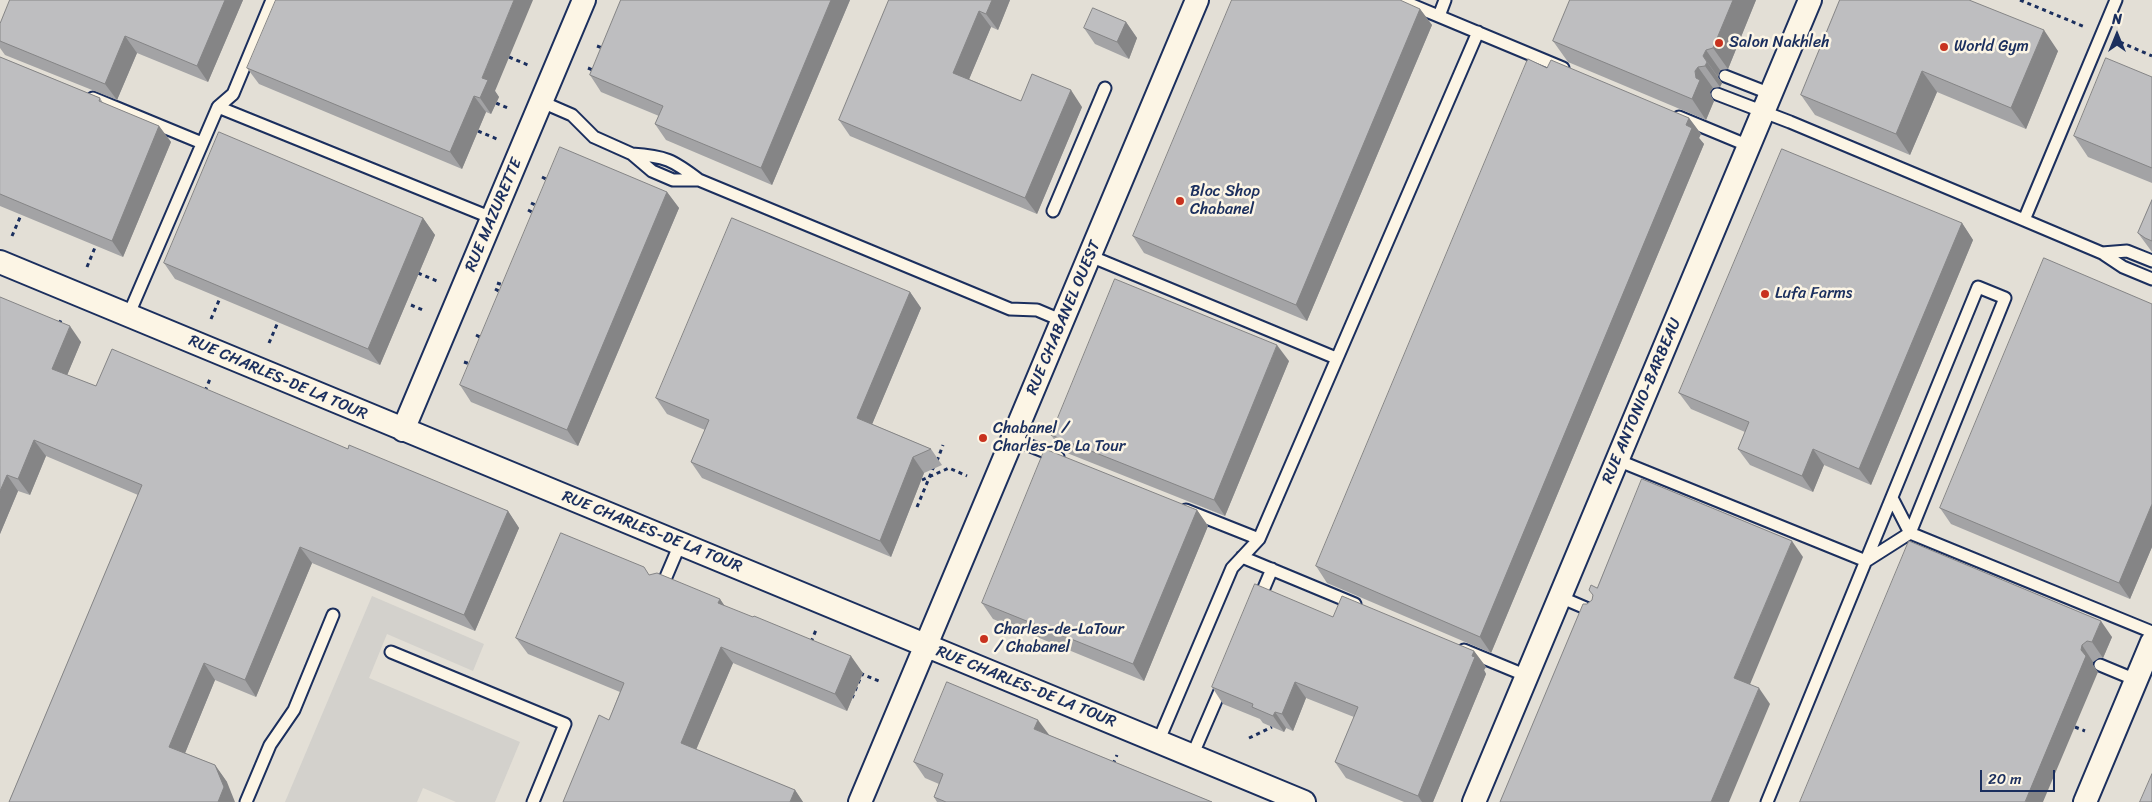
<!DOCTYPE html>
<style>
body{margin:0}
#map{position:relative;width:2152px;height:802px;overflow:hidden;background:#f3ede0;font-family:Sriracha,sans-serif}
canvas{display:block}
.north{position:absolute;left:2092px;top:10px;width:50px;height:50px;-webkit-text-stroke:4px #fcf5e5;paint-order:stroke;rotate:0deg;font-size:14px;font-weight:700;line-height:20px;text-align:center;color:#1b2f5e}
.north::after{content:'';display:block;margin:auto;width:18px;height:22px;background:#1b2f5e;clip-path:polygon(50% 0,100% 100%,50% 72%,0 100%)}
.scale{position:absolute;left:1980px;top:770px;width:75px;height:22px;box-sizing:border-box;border:2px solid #1b2f5e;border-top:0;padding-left:6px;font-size:15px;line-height:18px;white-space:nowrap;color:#1b2f5e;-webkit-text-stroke:4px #fcf5e5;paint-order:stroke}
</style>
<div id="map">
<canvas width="2152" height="802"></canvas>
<div class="north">N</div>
<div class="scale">20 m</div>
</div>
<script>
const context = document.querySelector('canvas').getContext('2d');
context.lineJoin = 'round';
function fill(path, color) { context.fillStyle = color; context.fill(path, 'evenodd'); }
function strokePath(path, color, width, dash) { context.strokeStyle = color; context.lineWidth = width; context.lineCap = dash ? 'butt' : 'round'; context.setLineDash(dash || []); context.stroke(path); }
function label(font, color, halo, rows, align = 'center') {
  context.font = font + ' Sriracha,sans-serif'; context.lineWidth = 5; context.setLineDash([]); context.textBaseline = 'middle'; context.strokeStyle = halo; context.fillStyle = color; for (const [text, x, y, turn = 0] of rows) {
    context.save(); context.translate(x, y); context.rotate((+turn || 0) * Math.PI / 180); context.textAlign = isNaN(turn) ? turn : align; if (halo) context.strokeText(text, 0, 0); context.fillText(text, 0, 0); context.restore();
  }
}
fill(new Path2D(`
 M0,0H2152V802H0Z`), '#e3dfd6');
fill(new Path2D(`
 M372,596L484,644L473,671L387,634L369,678L520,742L495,802H456L423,788L417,802H285Z`), '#d3d1cc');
const service = new Path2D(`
 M1400,0L1563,68
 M1439,16L1445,0
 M1725,76L1771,94
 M1717,94L1790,122L2024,220L2116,0
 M93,98L202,143
 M542,102L572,115L594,137L632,154L652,171L673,180H699
 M218,107L233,94L272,0
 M1679,117L1749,146
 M632,154C665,156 673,160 699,180L1010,309L1037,310L1063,321
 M1053,211L1105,88
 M2024,220L2102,253L2123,267L2152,279
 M2102,253L2127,251L2152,261
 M1090,256L1336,358
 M128,316L218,107L492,218
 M1013,439L1058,457
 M1617,460L1866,561L1910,533L1892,498
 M1186,510L1259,539
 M1242,557L1355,604
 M663,584L680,544
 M1560,597L1595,612
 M1258,602L1272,569
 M1464,650L1527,676
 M391,652L565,724L533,802
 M2100,665L2136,680
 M1158,742L1232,568L1259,539L1478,32
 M1192,756L1223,684
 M246,802L270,745L294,710L333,615
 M1767,802L1978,287L2005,298L1910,533L2152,632`);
const minor = new Path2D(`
 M0,262L1304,802
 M403,430L584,0
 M860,802L1197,0
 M1474,802L1810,0
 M2085,802L2152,642`);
strokePath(service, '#1b2f5e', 15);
strokePath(minor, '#1b2f5e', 26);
strokePath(new Path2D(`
 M2020,0L2085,27
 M2120,42L2152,56
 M597,46L605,49
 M509,57L528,65
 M588,68L595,71
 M496,103L510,109
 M478,131L497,139
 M542,177L550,181
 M531,203L540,207
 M528,210L536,214
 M12,236L21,215
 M87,267L96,245
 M418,273L437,281
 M497,283L506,286
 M495,289L503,293
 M411,305L425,311
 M211,319L220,298
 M59,324L62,318
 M476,335L484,339
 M269,343L278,322
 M464,362L473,365
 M205,391L210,379
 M937,461L943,445
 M922,480L949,468L967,476
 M917,507L934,466
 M811,642L816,630
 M852,698L862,674L881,682
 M2075,727L2085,731
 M1249,738L1272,727
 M1113,764L1117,755`), '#1b2f5e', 3, [4, 4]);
strokePath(service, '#fcf5e5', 11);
strokePath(minor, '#fcf5e5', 22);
fill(new Path2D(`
 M10,0H243L208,82L137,53L117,100L5,55L0,48V24Z
 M621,0H850L772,185L666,140L655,124L659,116L601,92L590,75Z
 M889,0H1010L998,30L991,27L969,79L1021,101L1082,107L1037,214L850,136L839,120Z
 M1570,0H1756L1728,69L1720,70L1718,77L1722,83L1720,87L1713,88L1710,92L1711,96L1714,101L1706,120L1568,62L1553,41Z
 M1840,0L2058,51L2026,129L1937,92L1910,155L1815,115L1801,95Z
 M1420,9L1432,25L1307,321L1144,253L1133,236Z
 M1126,22L1137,38L1129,59L1095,44L1084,28Z
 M0,57L100,98L103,103L159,126L171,142L123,257L0,206Z
 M247,68L495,91L499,97L491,114L486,112L462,169L259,84Z
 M1547,68L1689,118L1701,134L1699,138L1704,144L1491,653L1327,583L1316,566Z
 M2152,77V183L2088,157L2074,136Z
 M667,192L679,208L578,446L471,402L460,385Z
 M2152,200V252L2138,233Z
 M423,218L435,235L380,365L175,279L164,263Z
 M1962,223L1973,240L1871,485L1824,465L1813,492L1750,465L1738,449L1745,432L1691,409L1679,393Z
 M910,292L921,308L872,424L931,449L942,465L924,473L891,557L702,478L691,462L705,430L667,414L656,398Z
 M0,297L81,342L67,375L96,386L348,449L508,511L519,528L475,631L312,563L256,697L215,680L185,753L215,765L227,782L9,802L138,495L46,456L30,495L18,491L0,534Z
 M2152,304V547L2130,599L1951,524L1940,508Z
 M1289,361L1225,516L1062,451L1051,435Z
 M1197,510L1208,526L1144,681L993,619L982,603Z
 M1909,541L2112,637L2103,658H2099L2093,662V665L2098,672Z
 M649,575L720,599L724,606L863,673L847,711L733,663L696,750L795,790L803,802H563L609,720L620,692L528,654L516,638Z
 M1333,617L1474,651L1486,667L1484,670L1486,674L1433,802H1404L1346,778L1335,762L1354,717L1306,698L1293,731L1286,728L1284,732L1263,723L1260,719L1223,704L1212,687Z
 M1049,735L1212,802H937L934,797L939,784L925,778L914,762Z`), '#a3a3a5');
fill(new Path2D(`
 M225,0H243L208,82L197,66Z
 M514,0H533L495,91L499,97L491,114L480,98L482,78Z
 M831,0H850L772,185L761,168Z
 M992,0H1010L998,30L986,14Z
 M1733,0H1756L1728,69L1713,48Z
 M1420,9L1432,25L1307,321L1296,305Z
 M979,11L991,27L965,89L953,73Z
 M1126,22L1137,38L1129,59L1117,42Z
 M2044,30L2058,51L2026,129L2011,108Z
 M125,36L137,53L117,100L105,84Z
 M1706,50L1720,70L1718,77L1703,56Z
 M1707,62L1722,83L1720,87L1705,66Z
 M1698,67L1713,88L1710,92L1711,96L1714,101L1706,120L1692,99L1696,78L1695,71Z
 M1922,71L1937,92L1910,155L1896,134Z
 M1071,90L1082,107L1037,214L1025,198Z
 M474,96L486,112L462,169L450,152Z
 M1689,118L1701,134L1699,138L1704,144L1491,653L1480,637Z
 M159,126L171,142L123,257L112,241Z
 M667,192L679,208L578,446L567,430Z
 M423,218L435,235L380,365L368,349Z
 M1962,223L1973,240L1871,485L1859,469Z
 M910,292L921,308L868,434L857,418Z
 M70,326L81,342L63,385L52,369Z
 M1277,345L1289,361L1225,516L1214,500Z
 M34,440L46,456L30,495L18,479Z
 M1813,449L1824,465L1813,492L1802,476Z
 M913,457L924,473L891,557L880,541Z
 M7,475L18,491L0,534V491Z
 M2152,504V547L2130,599L2119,583Z
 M1197,510L1208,526L1144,681L1133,664Z
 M508,511L519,528L475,631L464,615Z
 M1792,541L1803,557L1746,694L1734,678Z
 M300,547L312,563L256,697L245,680Z
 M720,599L731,615L718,603Z
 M2101,621L2112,637L2103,658L2092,642Z
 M2082,645L2093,662V665L2098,672L2043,802H2025L2081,650Z
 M721,647L733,663L692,759L681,743Z
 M1474,651L1486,667L1484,670L1486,674L1433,802H1422L1418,796Z
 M851,656L863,673L847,711L835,694Z
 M204,663L215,680L181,763L169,747Z
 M1295,682L1306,698L1293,731L1282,714Z
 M1759,688L1770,704L1729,802H1711Z
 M1275,712L1286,728L1284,732L1273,716Z
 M1038,720L1050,736L1034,729Z
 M215,765L227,782L235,802H218Z
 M795,790L803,802H790Z`), '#858586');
const building = new Path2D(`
 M10,0H225L197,66L125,36L105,84L0,41V24Z
 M276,0H514L482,78L488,80L480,98L474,96L450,152L247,68Z
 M621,0H831L761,168L655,124L663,106L590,75Z
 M889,0H992L986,14L979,11L953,73L1021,101L1032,74L1071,90L1025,198L839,120Z
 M1232,0H1400L1420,9L1296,305L1133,236Z
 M1570,0H1733L1713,48L1706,50L1703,56L1707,62L1705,66L1698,67L1695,71L1696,78L1700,80L1692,99L1553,41Z
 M1840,0H1969L2044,30L2011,108L1922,71L1896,134L1801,95Z
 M1093,8L1126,22L1117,42L1084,28Z
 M0,57L100,98L99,101L159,126L112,241L0,194Z
 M2106,58L2152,77V168L2074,136Z
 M1528,59L1547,68L1551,60L1689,118L1686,125L1692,128L1480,637L1316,566Z
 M219,132L423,218L368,349L164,263Z
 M560,147L667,192L567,430L460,385Z
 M1782,149L1962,223L1859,469L1813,449L1802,476L1738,449L1749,422L1679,393Z
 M2152,200V241L2145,238L2138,233Z
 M732,218L910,292L857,418L931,449L913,457L880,541L691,462L709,420L656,398Z
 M2044,258L2152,304V504L2119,583L1940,508Z
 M1115,279L1277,345L1214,500L1051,435Z
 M0,297L70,326L52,369L96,386L112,349L348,449L349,445L508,511L464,615L300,547L245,680L204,663L169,747L215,765L224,787L218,802H9L142,485L34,440L18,479L7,475L0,491Z
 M1045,449L1197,510L1133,664L982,603Z
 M1642,479L1792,541L1734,678L1759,688L1711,802H1500L1583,604H1587L1592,600L1593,595L1589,590L1591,585L1597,588Z
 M561,533L644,567L649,575L657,573L720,599L718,603L753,617L754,616L851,656L835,694L721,647L681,743L795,790L790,802H563L599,715L609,720L624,683L516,638Z
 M1909,541L2101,621L2092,642L2087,641L2082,645L2081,650L2086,656L2025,802H1800Z
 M1255,584L1333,617L1342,596L1474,651L1472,656L1475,657L1418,796L1335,762L1358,707L1295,682L1282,714L1275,712L1273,716L1252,707L1253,704L1212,687Z
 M947,682L1038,720L1034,729L1212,802H946L934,797L943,774L914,762Z
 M2152,774V802H2140Z`);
fill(building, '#bebec0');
strokePath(building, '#858586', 1);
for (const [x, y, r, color] of [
 [1719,43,5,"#c8321e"],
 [1944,47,5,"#c8321e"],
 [1180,201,5,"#c8321e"],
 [1765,294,5,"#c8321e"],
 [983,438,5,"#c8321e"],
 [984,639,5,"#c8321e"]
]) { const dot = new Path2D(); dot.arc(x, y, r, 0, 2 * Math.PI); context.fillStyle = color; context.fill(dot); strokePath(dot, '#fcf5e5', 2); }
label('16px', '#1b2f5e', '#fcf5e5', [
 ["Salon Nakhleh",1729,43],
 ["World Gym",1954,47],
 ["Bloc Shop",1190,192],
 ["Chabanel",1190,210],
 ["Lufa Farms",1775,294],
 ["Chabanel /",993,429],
 ["Charles-De La Tour",993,447],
 ["Charles-de-LaTour",994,630],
 ["/ Chabanel",994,648]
], 'left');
label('16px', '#1b2f5e', '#fcf5e5', [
 ["RUE MAZURETTE",494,215,-67],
 ["RUE CHABANEL OUEST",1064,318,-67],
 ["RUE CHARLES-DE LA TOUR",278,378,23],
 ["RUE ANTONIO-BARBEAU",1642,401,-67],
 ["RUE CHARLES-DE LA TOUR",652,532,22],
 ["RUE CHARLES-DE LA TOUR",1026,687,22]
]);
</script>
